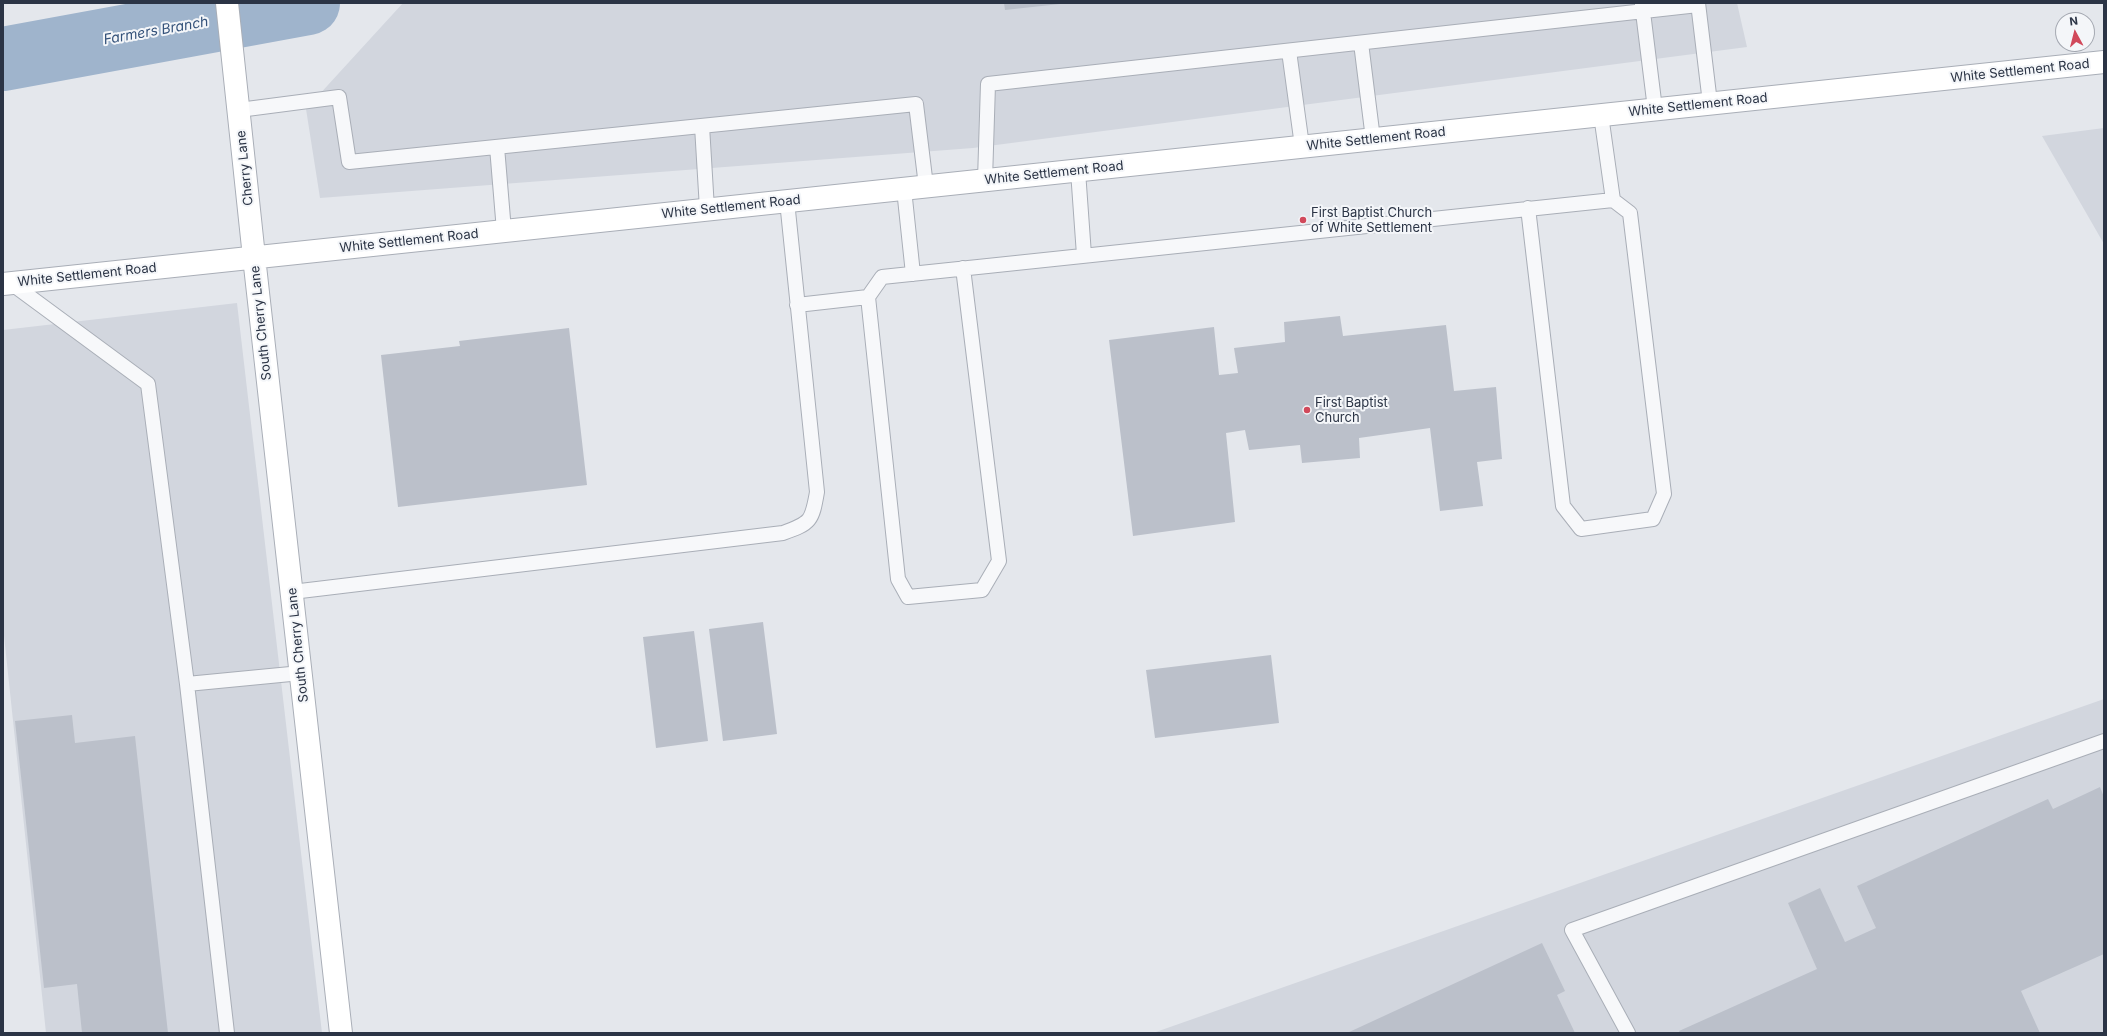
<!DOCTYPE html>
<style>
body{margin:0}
#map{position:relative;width:2107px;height:1036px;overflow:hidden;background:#e4e7ec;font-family:Inter,sans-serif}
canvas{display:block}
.frame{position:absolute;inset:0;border:4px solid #2b3445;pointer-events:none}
.north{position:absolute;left:2055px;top:12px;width:40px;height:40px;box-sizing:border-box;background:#f4f6f9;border:1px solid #a4a8b1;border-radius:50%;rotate:353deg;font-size:11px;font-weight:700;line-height:16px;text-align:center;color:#2b3445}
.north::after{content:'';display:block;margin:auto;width:14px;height:18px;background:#d1495b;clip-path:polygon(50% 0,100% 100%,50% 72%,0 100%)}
</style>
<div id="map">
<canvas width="2107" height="1036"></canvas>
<div class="frame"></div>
<div class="north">N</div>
</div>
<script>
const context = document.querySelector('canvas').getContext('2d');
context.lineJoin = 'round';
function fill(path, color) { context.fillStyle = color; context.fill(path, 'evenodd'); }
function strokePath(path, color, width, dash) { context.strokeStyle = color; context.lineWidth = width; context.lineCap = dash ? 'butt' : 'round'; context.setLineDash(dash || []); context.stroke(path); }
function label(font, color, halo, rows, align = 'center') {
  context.font = font + ' Inter,sans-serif'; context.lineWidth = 4; context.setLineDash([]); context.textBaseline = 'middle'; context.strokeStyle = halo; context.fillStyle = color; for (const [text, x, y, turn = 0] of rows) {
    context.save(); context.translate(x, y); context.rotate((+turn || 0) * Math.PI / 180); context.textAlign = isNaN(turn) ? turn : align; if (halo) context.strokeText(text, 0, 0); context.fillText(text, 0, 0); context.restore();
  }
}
fill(new Path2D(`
 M403,3H1737L1747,47L973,148L320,198L306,109Z
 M2104,128V244L2042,136Z
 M237,303L322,1033H46L3,626V330Z
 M2104,699V1033H1153Z`), '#d2d6de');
strokePath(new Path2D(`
 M3,59L308,3`), '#9fb4cc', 64);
fill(new Path2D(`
 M1004,3H1059L1060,4L1005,10Z
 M1340,316L1343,336L1446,325L1454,391L1496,387L1502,459L1477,462L1483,506L1440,511L1430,428L1359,438L1360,458L1302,463L1300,445L1249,450L1245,430L1226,433L1235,522L1133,536L1109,340L1214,327L1219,375L1238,373L1234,348L1285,342L1284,322Z
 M569,328L587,485L398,507L381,355L460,346L459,341Z
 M763,622L777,734L723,741L709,629Z
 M694,631L708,741L656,748L643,637Z
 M1271,655L1279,723L1155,738L1146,670Z
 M72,715L75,743L135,736L168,1033H82L77,984L44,988L15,721Z
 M2100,787L2104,797V954L2021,991L2040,1033H1680L1679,1031L1817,969L1788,903L1820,888L1845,942L1876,928L1857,886L2048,799L2053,809Z
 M1542,943L1565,991L1557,995L1575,1033H1347Z`), '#bbc0ca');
const lane = new Path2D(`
 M1698,3L1710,103
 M1642,4L1655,109
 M1361,43L1373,139
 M1289,51L1302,146
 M239,110L339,97L349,162L916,104L926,186
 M702,126L707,209
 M497,147L504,231
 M1078,171L1084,255
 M985,180L988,84L1698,5
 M904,189L913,274
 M1528,208L1563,506L1581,529L1653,519L1664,494L1630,213L1613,200
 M963,268L999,561L982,590L908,597L898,579L868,297L882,277C1126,252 1370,225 1613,200L1601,115
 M11,283L148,384L187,684L301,673
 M797,305L868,297
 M292,592L783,533C811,523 812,521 817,492L787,201
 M187,684L227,1033
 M1628,1033L1572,930L2104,741`);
const secondary = new Path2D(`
 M227,3L254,257L341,1033
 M3,284L2104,62`);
strokePath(lane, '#a9aeb7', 16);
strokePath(secondary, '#a9aeb7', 24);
strokePath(lane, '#f7f8fa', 14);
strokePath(secondary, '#fff', 22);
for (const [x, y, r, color] of [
 [1303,220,4,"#d1495b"],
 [1307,410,4,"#d1495b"]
]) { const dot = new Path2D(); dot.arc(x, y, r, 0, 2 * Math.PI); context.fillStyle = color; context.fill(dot); strokePath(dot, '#f4f6f9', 1.5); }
label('13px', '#2b3445', '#f4f6f9', [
 ["White Settlement Road",2020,71,-6],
 ["White Settlement Road",1698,105,-6],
 ["White Settlement Road",1376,139,-6],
 ["Cherry Lane",245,168,-96],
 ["White Settlement Road",1054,173,-6],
 ["White Settlement Road",731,207,-6],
 ["White Settlement Road",409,241,-6],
 ["White Settlement Road",87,275,-6],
 ["South Cherry Lane",261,323,-96],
 ["South Cherry Lane",298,645,-96]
]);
label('13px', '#2b3445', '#f4f6f9', [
 ["First Baptist Church",1311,213],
 ["of White Settlement",1311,228],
 ["First Baptist",1315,403],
 ["Church",1315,418]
], 'left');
label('italic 14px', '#34527a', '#f4f6f9', [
 ["Farmers Branch",156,31,-10]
]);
</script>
